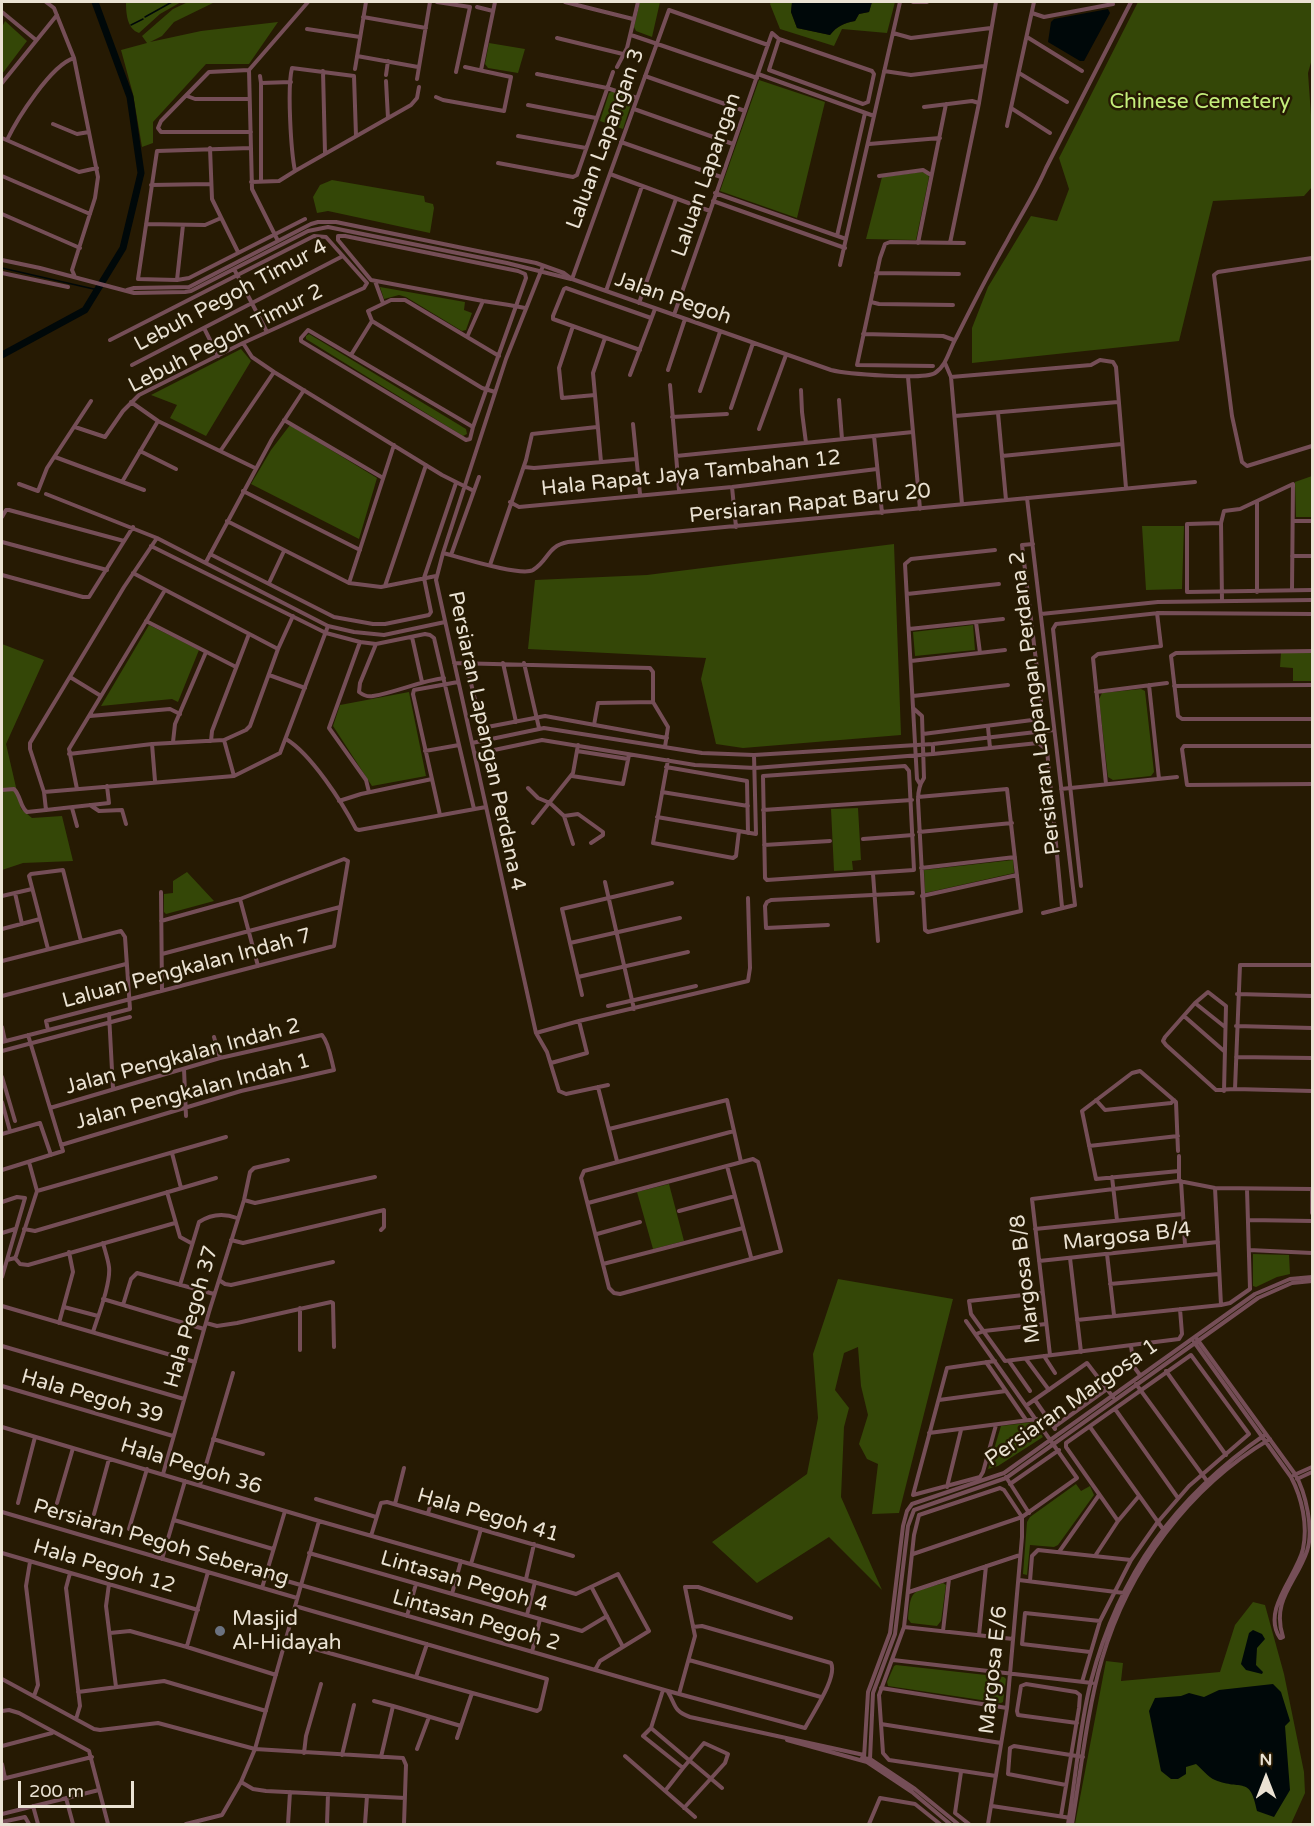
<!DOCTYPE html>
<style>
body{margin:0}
#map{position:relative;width:1314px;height:1826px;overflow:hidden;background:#261a03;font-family:"Varela Round",sans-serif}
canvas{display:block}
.frame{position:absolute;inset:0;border:3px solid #eae2d3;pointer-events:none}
.north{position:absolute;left:1236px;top:1748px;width:60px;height:60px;-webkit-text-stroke:4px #261a03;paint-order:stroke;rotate:0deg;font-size:16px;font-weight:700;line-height:24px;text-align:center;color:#eae2d3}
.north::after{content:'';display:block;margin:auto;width:21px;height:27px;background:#eae2d3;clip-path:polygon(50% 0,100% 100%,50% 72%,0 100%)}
.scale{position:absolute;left:18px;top:1781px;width:116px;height:27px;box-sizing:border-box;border:3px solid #eae2d3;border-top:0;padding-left:8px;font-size:18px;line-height:21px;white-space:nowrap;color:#eae2d3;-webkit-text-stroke:4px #261a03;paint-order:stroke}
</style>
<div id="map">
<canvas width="1314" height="1826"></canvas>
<div class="frame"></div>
<div class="north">N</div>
<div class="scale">200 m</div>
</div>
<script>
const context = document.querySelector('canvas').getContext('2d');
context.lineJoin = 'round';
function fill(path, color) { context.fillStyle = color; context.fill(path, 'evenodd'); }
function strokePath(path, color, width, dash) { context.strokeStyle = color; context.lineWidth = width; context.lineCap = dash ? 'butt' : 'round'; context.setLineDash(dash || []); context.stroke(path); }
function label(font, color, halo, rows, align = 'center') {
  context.font = font + ' "Varela Round",sans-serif'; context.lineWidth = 5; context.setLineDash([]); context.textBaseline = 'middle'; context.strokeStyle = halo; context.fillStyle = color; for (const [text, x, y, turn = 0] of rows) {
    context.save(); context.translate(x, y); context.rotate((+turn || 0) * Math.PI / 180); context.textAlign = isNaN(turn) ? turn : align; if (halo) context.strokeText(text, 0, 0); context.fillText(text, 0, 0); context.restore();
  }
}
fill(new Path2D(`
 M126,2H181L160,14L139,33C127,29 126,13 126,2Z
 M188,2H215L174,22L162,36L150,42L201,31L278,22L249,64H206L153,122V143L142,147L133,94L121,50L147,43L142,36L173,9Z
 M640,2H660L652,37L636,31L634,27Z
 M771,2H792L791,12L797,28L830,35C837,26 844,23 855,21L859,14L869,12L872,2H895L887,33L842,29L834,46L780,29L770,4Z
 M1138,2H1312V59L1308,73L1312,129V187L1304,196L1213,201L1179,341L972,363V328L988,287L1031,216L1057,221L1069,189L1059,158Z
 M5,21L27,41L2,74V27Z
 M489,43L525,49L518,73L488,68L485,64Z
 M759,80L825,102L797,218L720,191Z
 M613,91L633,98L623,129L600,121L609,93Z
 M922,172L927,174L929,177L916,240L866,239L882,177Z
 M332,180L424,196L425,202L433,204L434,208L430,233L328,211L317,213L313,197L320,185Z
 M380,287L465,302L464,310L472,313L466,330L462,331L406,297L399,295L384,299Z
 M309,334L466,429L467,434L463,436L306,339V336Z
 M241,349L251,361L206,436L170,418L177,405L151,395Z
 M290,425L377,478L359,539L251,484L271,450Z
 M1312,476V517H1296L1295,482Z
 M1142,526H1184L1182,589L1146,590Z
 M894,544L901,735L743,748L716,744L701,679L706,658L528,649L535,580L647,575Z
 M149,625L199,650L178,702L172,699L101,706Z
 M973,625L975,650L915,656L913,632Z
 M2,644L44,660L6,744L21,809L32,818L62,816L73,861L23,863L2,870Z
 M1281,653H1312V681H1293V668L1280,667Z
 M1141,689L1145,691L1154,772L1151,776L1113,780L1108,777L1099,699L1102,693Z
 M409,692L426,776L372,786L333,726L340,705Z
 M858,808L861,860L852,861L853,870L834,871L831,809Z
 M1013,860L1014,873L925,893L924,870Z
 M187,872L214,901L166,914L164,912V894L173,893V881Z
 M669,1184L684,1241L653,1249L637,1192Z
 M1253,1254L1289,1255L1290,1274L1277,1277L1256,1287L1253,1286Z
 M838,1279L953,1299L899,1513L872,1514L878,1464L867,1459L859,1444L868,1415L861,1386L858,1347L844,1353L835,1390L849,1408L844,1427L841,1497L882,1590L829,1537L757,1583L712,1542L807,1474L818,1418L813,1354Z
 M1033,1422L1043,1437L998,1466L988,1469L1001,1426Z
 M1076,1484L1081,1491L1090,1486L1094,1495L1058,1545L1054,1547L1030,1545L1027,1575L1023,1574L1027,1522L1030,1517Z
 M943,1583L946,1585L941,1621L937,1626L911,1623L908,1619C911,1586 913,1593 943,1583Z
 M1253,1602L1265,1605L1284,1674L1304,1772L1305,1793L1291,1824H1075L1106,1661L1123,1663L1121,1681L1220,1672L1235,1625Z
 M896,1665L1004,1677L1006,1679L1003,1702L1001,1703L888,1686L887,1682L894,1666Z`), '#344707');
fill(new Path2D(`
 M792,2H872L869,12L859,14L855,21C844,23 837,26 830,35L797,28L791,12Z
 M1108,9L1110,13L1084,61H1080L1048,42L1051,22L1054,19Z
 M1253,1630L1262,1634L1265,1639L1257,1648L1256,1665L1263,1672L1262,1674L1246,1670L1241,1664L1249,1633Z
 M1273,1684L1281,1692L1290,1721L1285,1726L1290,1790L1274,1817L1257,1811C1250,1775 1242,1791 1215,1780C1208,1777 1202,1769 1196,1764L1186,1767V1774L1178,1779H1171L1161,1771L1149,1711L1155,1698L1181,1696L1189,1693L1204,1697L1219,1690Z`), '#000809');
strokePath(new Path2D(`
 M145,17L172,2
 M131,25L143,19
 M2,268L98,290`), '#000809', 1.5);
strokePath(new Path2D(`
 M2,355L85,310L123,248L141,173L130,97L95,2`), '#000809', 7);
strokePath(new Path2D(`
 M46,2L54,8L74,58L98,177L95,198L72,270L75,277
 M437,2L470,7L456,72
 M565,2L633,19
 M913,2H927
 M477,7L493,11
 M2,12L36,40
 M1032,13L1044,17L1113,4
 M363,17L426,28
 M307,29L360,37
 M893,33L911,38L991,28
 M631,35L757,78
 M1027,37L1082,71
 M557,38L623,54
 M357,56L418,67
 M617,67L627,48L638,2
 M355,69L366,2
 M249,70L209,72L161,121L158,128L161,132H251
 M481,70L495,2
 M323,71L325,153
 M884,71L911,75L984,66
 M1019,73L1067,102
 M537,74L607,88L637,98
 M758,74L874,116
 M386,75L388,61
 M260,76L261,83
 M645,76L745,111
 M417,79L430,2
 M386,81L388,118
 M2,83L57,15
 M187,96L195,99H249
 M436,97L443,100L504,111L511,77L465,67
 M528,105L596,118
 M924,107L972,101L979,103
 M1011,108L1050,133
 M634,109L733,144
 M53,124L77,134L89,132
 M1007,126L1034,2
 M518,136L586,148
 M2,138L79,172L97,168
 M7,140C17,119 51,65 74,58
 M621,142L721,177
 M869,144L940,138
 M210,148L212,199L238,252
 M251,148L157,151L138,279L177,280L189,278L305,219
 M498,163L573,177L577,175L613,72
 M295,171C291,151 287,88 292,68L354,76L356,136
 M610,174L710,211
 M2,176L90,214
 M879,176L923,170L931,175
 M251,182L279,181L295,171L411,105L417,98L419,87
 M261,182V83L291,82
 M151,185L210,184
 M715,193L846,239
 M713,201L845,248
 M2,214L80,248
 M146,224L205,225L221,218
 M837,236L865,113
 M278,241L252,189L249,70L308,2
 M918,243L946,104
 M950,243L979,103L996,2
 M1312,258L1218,272L1214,275L1232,416L1242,462L1247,466L1312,446
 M2,260L40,268L134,293L185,292L191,291L308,231L328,227L507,263L571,279
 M840,265L900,2
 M543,266L506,359L443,553L436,580L536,1033L547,1052L559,1091L566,1094L608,1085
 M234,269L267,332
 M2,273L68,287
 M876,273L959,274
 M572,279L669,10L768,45
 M177,280L183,225
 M375,281L383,303
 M127,290L134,288L189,287L311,224L318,222H336L536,263L564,273L572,279L831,370C846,374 925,380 935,373C947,365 949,350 956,338C972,306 989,272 1007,241C1020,216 1035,194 1046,168L1131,2
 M606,291L642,186
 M871,302L879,304L953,305
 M639,303L676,199
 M674,315L772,33L779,39L872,71L874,74L868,102L863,104L769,70L779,39
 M573,326L559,368L562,398L595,395
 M204,328L218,356
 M308,330L473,427L470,439L466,440L301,341V338Z
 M863,334L943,336L954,340
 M467,337L483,301
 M243,343L252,357L274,372L442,475L474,491
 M640,350L553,319V316L564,289L566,288L651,318
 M351,355L372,321
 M945,363L951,377L962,504
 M132,365L343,256
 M933,366L857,365L880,258L885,244L890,242L964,243
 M668,370L685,319
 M630,375L655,309
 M908,377L920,509
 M951,377L1091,365L1100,360L1113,362L1116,367L1126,488
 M670,385L679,490
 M801,390L802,412L806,443
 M700,391L720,332
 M495,392L482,388L372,321L368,311L391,300H405L499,356
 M839,400L842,439
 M131,402L158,421L255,468
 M731,408L753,343
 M998,413L1006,500
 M955,416L1118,402
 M672,417L727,414
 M284,420L383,478
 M633,424L640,494
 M75,427L105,437L123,411L139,395L243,343L364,288L367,283L326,237L314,236L110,340
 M473,427L526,278L525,274L518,271L345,236H338V240L371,280L483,301C497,303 511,305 525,308
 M759,429L786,355
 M874,436L882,513
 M221,450L274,372
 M140,451L176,469
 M676,456L913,432
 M1002,456L1122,444
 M55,457L144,490
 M601,462L593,373L605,338
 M524,467L534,468L636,459
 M122,482L158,421
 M19,484L38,491L47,468L91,401
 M732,487L736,527
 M243,491L360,550
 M46,494L157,538L328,626L354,632L384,635L445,622
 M1027,498L1075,905L1043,913
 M510,502L519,507L732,487L877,469
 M1257,502V592
 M2,517L6,510H9L124,541
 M227,521L349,583L381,587L436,576
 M1293,521H1312
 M1221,523L1187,524V592L1312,590
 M2,542L107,570
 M151,546L326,633L360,642L376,644L425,634L430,635L434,638L474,809
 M443,553C459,557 521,577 533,570C549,560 547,546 568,542L1195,482
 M210,554L334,617L373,624H385L429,615L431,612L424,578L456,483
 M451,555L479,477
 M1292,556H1312
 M206,562L272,439L304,390
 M490,565L526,460L532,434L597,427
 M133,573L278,649
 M2,575L83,597H89L133,527
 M269,583L284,551
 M349,583L394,445
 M385,586L426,465
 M907,594L999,584
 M1222,601L1221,523L1224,511L1240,509L1293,484L1292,590
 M1041,614L1158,602L1312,600
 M146,621L236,667
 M976,622L980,653
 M909,629L1003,619
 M412,637L422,682
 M360,642L329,728L366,780L369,792
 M376,644L360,683L359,692C363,695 368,697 373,696C397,692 420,681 444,678
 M1312,651L1176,653L1171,656L1178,716L1182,719H1312
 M911,661L1005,650
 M454,663L650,668L653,672V702L668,727L665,747
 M466,663L482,728L545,716L667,738
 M503,663L516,722
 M524,663L539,728
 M269,675L305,688
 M70,677L101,696
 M1149,685L1159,779
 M1174,686L1312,685
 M1096,692L1167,683
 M913,696L1008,685
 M913,708L922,716L924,778C919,785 918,792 918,800L925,930L928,932L1021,911L1007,789L918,797
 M90,716L170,709L180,714
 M594,725L598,703L653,702
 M988,727L990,748
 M923,734L1040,719L1042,714L1041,702L1022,545L1033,544
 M286,739C311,754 342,802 356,829L359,830L486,807
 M224,740L234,776
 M211,741L212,731L249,634
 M173,742L175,724L206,652
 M472,743L544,728L702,753L754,755L933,744L1053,730
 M152,744L155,781
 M933,744V754L1038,743L1047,750L1062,907
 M1312,746H1184L1182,749L1187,785L1312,784
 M425,751L459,745
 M577,751L628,759
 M69,754L152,744L224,740L246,730L250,726L278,649L293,616
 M475,754L542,740L695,765L755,768L933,754
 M668,760L653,843L733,858L736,856L739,831
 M905,766L909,771L914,870L767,880L765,878L763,776Z
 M666,767L747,781L748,833
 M572,776L623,784L629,755
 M920,784L917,779L905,564L911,559L995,550
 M1106,784L1093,658L1098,654L1161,646L1157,613
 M528,788L538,798L550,803L564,816L573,844
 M77,789L69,749L165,590
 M1061,789L1177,777
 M2,790L14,789C21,796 20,807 27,812L46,810L44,792L30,749V743L124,587L157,538
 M44,792L234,776L280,753L328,626
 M662,792L748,806
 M339,801L361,794L432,779
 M90,805L99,811L122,810L126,824
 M72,808L77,826
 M46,810L109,803L107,786
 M763,810L912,800
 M440,815L413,694L414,690L458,682
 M564,816L578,814L603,832V835L591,843
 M657,817L756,834L754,755
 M533,823L573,773L578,745
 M919,832L1012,823
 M863,839L913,835
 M764,845L830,841
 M921,868L1015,857
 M873,874L878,941
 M605,882L634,1009
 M1081,886L1053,629L1056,624L1159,613L1312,614
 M161,892L162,991
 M15,893L22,924
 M2,896L32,889
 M922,896L1017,875
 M240,899L258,966
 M828,925L766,928L765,906L767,902L771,900L913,893
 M2,929L40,919
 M570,943L680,918
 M48,949L29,876L31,874L63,870L81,941
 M162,954L340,907
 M2,961L121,931L125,937L130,1009L2,1042
 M578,977L688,952
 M1237,994L1312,996
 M582,995L562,909L672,883
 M2,996L126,964
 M1195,1003L1225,1027
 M608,1006L696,986
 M109,1014L113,1089
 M1184,1016L1224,1051
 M1236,1026L1312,1028
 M2,1027L5,1041
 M48,1030L46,1021L334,946L348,861L344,859L240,899L161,921
 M536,1033L579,1021L748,981L750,968L748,898
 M214,1037L220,1058
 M2,1051L130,1017
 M1236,1057L1312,1058
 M551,1063L587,1053L579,1021
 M184,1069L186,1116
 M2,1077L15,1121
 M598,1087L617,1161
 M1235,1089L1240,965H1312
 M1224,1091L1226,1006L1208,992L1195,1003L1165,1037L1163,1041L1166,1045L1216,1090L1235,1089L1312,1091
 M1096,1100L1105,1110L1171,1103L1174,1100
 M2,1102L10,1131
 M50,1108L220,1058L322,1035C329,1043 331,1059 334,1070L241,1091L61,1145
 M609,1129L727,1100L741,1162
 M2,1134L40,1123L51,1155
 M1089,1146L1178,1136
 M1178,1151L1176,1102L1140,1071L1132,1073L1082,1111L1096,1179L1179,1171
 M172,1153L181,1188
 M1179,1156V1181
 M727,1166L751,1257
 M2,1170L63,1151L28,1035
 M1112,1177L1117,1220
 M1181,1181L1185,1245
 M1215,1188L1221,1305
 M1247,1189L1250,1289
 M1312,1189V1213
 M37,1191L226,1137
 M167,1192L180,1237L191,1243
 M244,1200L255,1203L375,1177
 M2,1202L17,1197L25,1198L2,1277
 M588,1203L753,1159L758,1162L781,1251L620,1294L614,1293L609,1288L581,1178L584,1171L734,1131
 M679,1211L735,1196
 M1248,1220L1312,1221
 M24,1229L35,1231L216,1178
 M1035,1229L1183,1214
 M2,1233L15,1229
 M597,1234L640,1222
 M231,1240L243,1243L384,1210V1227L381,1230
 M1249,1250L1312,1253
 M1107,1254L1114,1315
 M15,1258L20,1264L28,1265L175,1223
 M1070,1258L1081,1352
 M7,1260L15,1258L16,1256L37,1191L29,1162
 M1039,1261L1218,1242
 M603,1264L743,1228
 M219,1280L225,1284L231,1285L333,1262
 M1110,1284L1219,1274
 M180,1285L199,1222C211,1214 224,1213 237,1218
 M1042,1293L969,1301L971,1314L1005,1361L1179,1339L1182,1334L1180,1309
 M103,1299L204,1329
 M123,1305L131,1279L137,1273L214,1294
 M2,1306L195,1362
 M64,1307L98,1316
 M300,1308V1350
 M1077,1320L1221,1305L1230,1303L1250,1289
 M59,1323L73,1272L69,1252
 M206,1323L217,1326L237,1323L331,1302L333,1303L334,1347
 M93,1332C98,1316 111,1283 109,1267C108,1259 105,1251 103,1243
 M976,1334L984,1331L1046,1324
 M1197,1339L1295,1474C1306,1493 1314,1530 1307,1551C1296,1583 1271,1600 1283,1637L1281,1638
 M1194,1342L1291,1477C1302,1498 1308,1525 1303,1549C1297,1576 1261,1610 1280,1638
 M2,1346L184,1399
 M1131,1346L1134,1367L1140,1375
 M1050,1355L1032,1199L1179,1181L1215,1188L1312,1189
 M1044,1356L1055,1373
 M1026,1359L1049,1390
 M995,1361L947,1368L913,1495L980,1477L983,1472L996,1425
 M1009,1361L1030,1391
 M986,1362L1026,1420
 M1166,1371L1226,1455
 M1136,1384L1207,1481
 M2,1386L173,1436
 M939,1400L1006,1391
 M1035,1400L1055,1429
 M1027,1405L1087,1363L1113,1397
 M1115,1409L1178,1498
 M2,1427L319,1521L576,1594L618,1574L649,1631L600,1661L595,1670
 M1054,1427L1107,1389
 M1090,1427L1163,1529
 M929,1433L1037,1419
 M213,1439L263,1454
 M163,1474L209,1312L244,1200L250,1172L254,1168L288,1160
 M1294,1475L1312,1467
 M1006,1477L1029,1513
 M1297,1479L1312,1472
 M1010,1484L1059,1450
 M200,1485L233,1373
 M947,1487L961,1430
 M316,1499L376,1517
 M18,1503L35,1437
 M57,1503L73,1448
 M395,1504L404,1468
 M2,1512L297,1598
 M428,1513L433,1497
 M94,1514L109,1459
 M174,1520L273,1549
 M129,1529L147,1469
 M371,1536L381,1503L387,1502L573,1556
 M1059,1552L1099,1495
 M2,1553L198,1610
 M309,1553L582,1631L607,1616
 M913,1554L1022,1517L1077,1478L966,1321
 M1095,1556L1118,1521L1139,1496
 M162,1559L185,1481
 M30,1562L26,1586L38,1685L34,1696
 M471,1564L481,1529
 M70,1573L66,1588L80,1706L76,1719
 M266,1575L668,1691L805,1728C812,1714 838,1677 831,1663L702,1626L693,1627
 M526,1579L534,1544
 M1019,1580L1124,1593
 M1030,1581L1032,1556L1038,1550L1131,1560
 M109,1584L106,1606L116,1687
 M262,1588L285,1511
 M592,1588L623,1647
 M909,1592L1020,1555
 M452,1594L461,1561
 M527,1615L535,1582
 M407,1616L416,1584
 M904,1627L1013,1639
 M943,1631L949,1579
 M110,1633L130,1631L187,1647L276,1675
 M979,1635L986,1566
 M286,1641L537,1711L540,1709L547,1679L295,1606
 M187,1646L208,1572
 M532,1652L540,1619
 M1090,1652L1022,1644L1025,1613L1100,1621
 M689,1660L821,1697
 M893,1660L1092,1683
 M416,1677L427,1644
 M2,1679L94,1729L100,1730L158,1723L255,1749L403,1758L406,1765L404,1824
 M1082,1682L1100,1621L1131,1560L1157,1523L1189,1486L1249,1434L1191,1355L1066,1443V1447L1118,1521
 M881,1688L1007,1708
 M663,1690L651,1728L643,1736L683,1768L704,1743L728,1754L725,1763L684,1808
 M78,1692L164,1681L266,1711
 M668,1692C676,1705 673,1711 690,1717L864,1755
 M679,1694L695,1636L685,1587H698L791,1618
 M374,1701L393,1706L381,1757
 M393,1706L461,1726
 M2,1711L9,1710L19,1713L89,1751L108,1824
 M881,1724L1001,1743
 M651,1728L722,1788
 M457,1738L472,1693
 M787,1740L867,1762L912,1792L950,1824
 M2,1746L52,1733
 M417,1749L429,1717
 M304,1753L306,1736L321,1684
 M342,1755L354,1705
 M625,1756L695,1817
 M862,1758L870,1759L915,1789L958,1824
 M864,1758L868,1692L890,1633L903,1526L907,1511L912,1504L1004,1473L1255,1294L1290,1279L1312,1277
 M870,1759L873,1693L895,1634L908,1526L914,1510L1006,1478L1258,1298L1292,1283L1312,1281
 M2,1764L5,1778
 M961,1772L955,1813L969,1824
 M2,1779L92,1757
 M241,1782L253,1789L266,1791L405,1798
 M1066,1785L1008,1774L1010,1748L1014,1746L1083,1757
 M665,1791L683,1768
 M66,1798L73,1824
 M33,1806L38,1824
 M992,1806L1071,1818
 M2,1814L99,1790
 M1061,1816L1079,1708L1080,1695L1076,1692L1026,1684L1021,1686L1017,1711L1018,1715L1077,1723
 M2,1822L25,1817L29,1824
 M186,1824L222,1815L241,1782L255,1749L319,1521
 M288,1824L290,1792
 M327,1824L328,1794
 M365,1824L367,1796
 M869,1824L880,1798L915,1804L940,1824
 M988,1824L1007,1708L1022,1537V1517L1004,1490L1000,1488L919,1515L914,1535L904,1627L879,1695L883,1753L889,1760L996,1776
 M1068,1824C1076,1777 1079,1728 1091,1681C1119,1574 1175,1497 1266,1434
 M1072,1824C1081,1770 1087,1711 1102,1659C1128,1569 1189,1487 1270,1439`), '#754e57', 4);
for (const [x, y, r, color] of [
 [220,1631,6,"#6b7280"]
]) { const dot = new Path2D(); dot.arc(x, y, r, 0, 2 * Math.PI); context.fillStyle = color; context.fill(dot); strokePath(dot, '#261a03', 2); }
label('21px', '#c4ee7b', '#261a03', [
 ["Chinese Cemetery",1200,102]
]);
label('21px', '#eae2d3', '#261a03', [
 ["Laluan Lapangan 3",606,139,-70],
 ["Laluan Lapangan",707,175,-71],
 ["Lebuh Pegoh Timur 4",231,296,-28],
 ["Jalan Pegoh",673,299,19],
 ["Lebuh Pegoh Timur 2",226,339,-27],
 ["Hala Rapat Jaya Tambahan 12",691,474,-6],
 ["Persiaran Rapat Baru 20",810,504,-6],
 ["Persiaran Lapangan Perdana 2",1036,703,-97],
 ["Persiaran Lapangan Perdana 4",486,741,78],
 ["Laluan Pengkalan Indah 7",187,969,-15],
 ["Jalan Pengkalan Indah 2",183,1057,-15],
 ["Jalan Pengkalan Indah 1",193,1092,-15],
 ["Margosa B/4",1127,1237,-6],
 ["Margosa B/8",1026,1279,-97],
 ["Hala Pegoh 37",192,1317,-74],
 ["Hala Pegoh 39",92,1397,16],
 ["Persiaran Margosa 1",1072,1403,-35],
 ["Hala Pegoh 36",191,1467,17],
 ["Hala Pegoh 41",488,1516,16],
 ["Persiaran Pegoh Seberang",161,1543,16],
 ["Hala Pegoh 12",104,1567,16],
 ["Lintasan Pegoh 4",464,1582,16],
 ["Lintasan Pegoh 2",476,1621,16],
 ["Margosa E/6",994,1670,-84]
]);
label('21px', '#eae2d3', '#261a03', [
 ["Masjid",232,1619],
 ["Al-Hidayah",232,1643]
], 'left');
</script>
